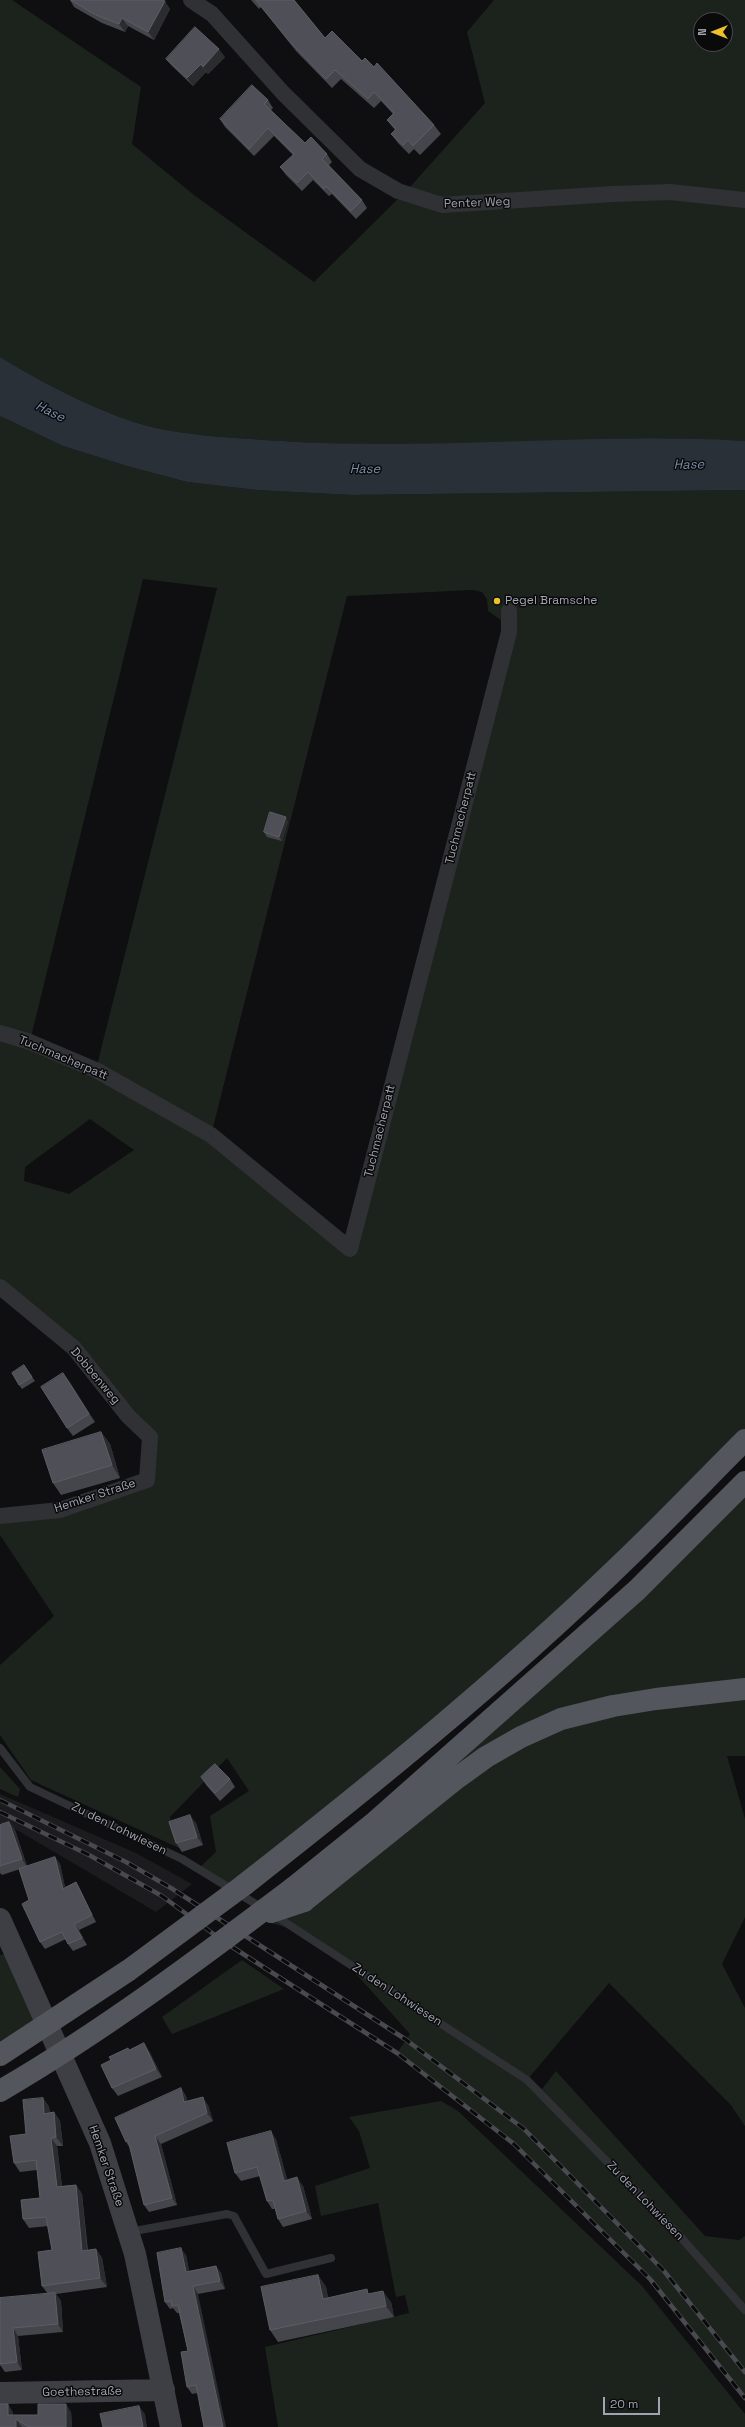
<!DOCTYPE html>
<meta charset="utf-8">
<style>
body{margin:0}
#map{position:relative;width:745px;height:2427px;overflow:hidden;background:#0f0f11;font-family:"Space Grotesk",sans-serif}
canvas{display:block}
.north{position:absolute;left:693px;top:12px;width:40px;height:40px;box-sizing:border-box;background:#0a0a0b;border:1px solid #46484d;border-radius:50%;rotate:270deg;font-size:11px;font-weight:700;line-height:16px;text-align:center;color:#a1a4b1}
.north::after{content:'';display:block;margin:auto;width:14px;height:18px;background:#ecbf2c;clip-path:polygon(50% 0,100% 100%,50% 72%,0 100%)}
.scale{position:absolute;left:603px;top:2397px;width:57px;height:18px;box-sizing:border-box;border:2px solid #a1a4b1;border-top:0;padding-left:5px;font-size:12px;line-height:14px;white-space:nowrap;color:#a1a4b1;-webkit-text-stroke:3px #0a0a0b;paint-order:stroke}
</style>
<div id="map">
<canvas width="745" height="2427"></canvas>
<div class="north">N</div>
<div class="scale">20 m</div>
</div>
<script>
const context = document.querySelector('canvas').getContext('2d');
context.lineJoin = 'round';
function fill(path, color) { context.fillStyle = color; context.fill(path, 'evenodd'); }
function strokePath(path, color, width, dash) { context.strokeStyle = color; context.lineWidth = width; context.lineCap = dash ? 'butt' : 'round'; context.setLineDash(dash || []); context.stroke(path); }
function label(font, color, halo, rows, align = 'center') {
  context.font = font + ' "Space Grotesk",sans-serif'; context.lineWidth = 3; context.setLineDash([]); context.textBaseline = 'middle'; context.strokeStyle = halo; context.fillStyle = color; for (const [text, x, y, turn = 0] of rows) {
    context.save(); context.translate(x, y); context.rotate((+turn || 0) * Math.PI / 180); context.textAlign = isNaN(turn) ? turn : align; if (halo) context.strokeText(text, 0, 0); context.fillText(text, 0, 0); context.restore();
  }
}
fill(new Path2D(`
 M0,1794L136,1853L192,1884L156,1912L17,1830L0,1823Z`), '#1c1b1d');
fill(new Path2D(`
 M0,0H12L141,87L132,144L194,195L314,282L410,187L485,103L467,32L494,0H745V441C591,436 436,451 282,441C236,438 177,436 134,422C89,407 41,382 0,357ZM701,20H725V44H701Z
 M0,416L63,446L127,466L187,482L257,490L351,495L745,490V1440L618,1567L234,1892L198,1869L216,1852L210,1816L249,1791L227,1758L170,1817L179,1848L31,1780L0,1735V1665L54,1616L0,1535V1516L60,1510L146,1480L150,1437L74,1348L0,1287ZM143,579L217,588L96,1069L30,1041ZM472,590L482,592L487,599L488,611L501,620L509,632L350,1249L211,1135L347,596ZM90,1119L134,1150L69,1194L24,1181L25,1167Z
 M745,1482V1756H727L745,1819V1917L722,1964L745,2008V2126L731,2105L609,1983L527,2080L539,2093L556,2071L705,2236L739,2240L745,2236V2398L650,2279L514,2144L397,2053L410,2034L341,1957L303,1932L253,1918L375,1822Z
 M0,1767L20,1789L18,1797L0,1789Z
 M15,1953L48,2024L0,2055V1955Z
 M242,1960L284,1989L172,2034L162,2017Z
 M441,2101L458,2111L642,2286L745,2414V2427H278L265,2347L409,2313L405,2295L396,2297L378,2203L321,2216L315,2186L370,2168L359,2131L349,2117Z`), '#1c231d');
fill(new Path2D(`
 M0,357C41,382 89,407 134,422C177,436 236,438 282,441C436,451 591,432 745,441V490L351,495L257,490L187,482L127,466L63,446L0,416Z`), '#293038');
strokePath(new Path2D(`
 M0,1748L30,1787L182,1859L264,1909
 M274,1915L527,2080L678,2234L745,2310
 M129,2232L227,2214L234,2216L266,2274L331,2258`), '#303135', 8);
strokePath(new Path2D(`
 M191,0L212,14L283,93L360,169L398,191L442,205L613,194L670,192L745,200
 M0,1033L30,1042L96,1070L211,1135L350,1249L509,632V611
 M0,1287L74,1348L128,1416L150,1437L147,1480L60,1510L0,1516`), '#303135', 16);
strokePath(new Path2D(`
 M0,1919L100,2143L135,2254L171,2427
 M0,2393L164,2390`), '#3e3f45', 22);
strokePath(new Path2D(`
 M244,1885C373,1784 501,1680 619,1566C662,1525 703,1482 745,1440
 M293,1888L375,1822L637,1590L745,1482
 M304,1901L457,1778L486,1757L521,1737L561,1719L613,1706L656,1699L745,1689`), '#54565d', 22);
const rail = new Path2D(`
 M0,1800L126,1862L171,1888L405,2039L524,2129L664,2271L745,2372
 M0,1812L89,1855L162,1896L223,1941L397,2053L514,2144L650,2279L745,2398`);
strokePath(rail, '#494a50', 4.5);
strokePath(rail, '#0a0a0b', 3, [9]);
strokePath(new Path2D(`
 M271,1912L304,1901
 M0,2055L129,1970L244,1885
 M0,2091C103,2031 199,1959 293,1888`), '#54565d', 22);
fill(new Path2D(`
 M70,0H163L170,9L154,40L128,26L125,32L102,23L74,7Z
 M251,0H294L325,38L362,61L374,67L434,125L441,134L420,155L414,149L409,154L398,143L391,134L395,130L387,120L393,114L381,101L374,108L341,79L332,88L296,51L261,7L259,9Z
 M225,57L208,74L206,72L193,86L172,66L166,59Z
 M268,100L273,108L271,110L305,143L327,154L332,162L329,165L362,200L367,208L356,219L332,194L329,196L313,180L302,191L286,175L280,167L293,155L274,136L254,156L225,127L220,119Z
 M288,821L282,841L267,837L264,832Z
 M24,1365L35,1381L22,1389L19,1385Z
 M69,1381L95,1422L73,1436L67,1428Z
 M101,1432L110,1444L120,1478L61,1495L53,1483Z
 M201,1777L230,1779L235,1787L220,1801L206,1785Z
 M9,1822L15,1830L27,1866L55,1857L60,1864L65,1887L76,1882L80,1889L96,1922L79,1930L87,1945L73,1951L68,1944L66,1939L45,1949L40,1942L29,1900L20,1869L2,1875L0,1873V1825Z
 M196,1823L203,1845L182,1852L176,1843Z
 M129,2050L149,2051L162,2077L118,2096L112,2088L111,2060Z
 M181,2088L186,2096L187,2102L208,2105L213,2121L161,2144L177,2205L149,2212L144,2205L130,2148L126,2142Z
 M43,2098L49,2107L50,2113L54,2112L60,2121L63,2146H57L62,2186L76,2185L82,2194L88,2251L96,2249L102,2258L107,2287L56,2294L61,2301L63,2332L18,2336L22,2370L5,2372L0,2365V2298L48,2294L42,2286L52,2250L48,2226L29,2228L23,2219L40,2198L37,2170L20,2172L14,2163L26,2134Z
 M276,2139L287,2180L303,2186L312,2219L283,2227L278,2219L275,2209H272L267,2201L260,2176L241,2181L235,2173Z
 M186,2255L189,2271L216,2266L221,2273L225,2289L198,2294L197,2393L192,2394L187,2387L188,2351L179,2313H177L173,2308L170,2309L165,2302Z
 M318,2275L326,2287L328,2298L370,2294L391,2302L394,2317L278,2342L270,2330Z
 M13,2412V2415H38L71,2412L72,2427H0Z`), '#45464c');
fill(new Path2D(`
 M165,1L170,9L154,40L148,32Z
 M122,18L128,26L125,32L119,24Z
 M219,49L225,57L208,74L203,67Z
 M201,64L206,72L193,86L187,78Z
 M286,817L288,821L282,841L279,837Z
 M63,1373L69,1381L95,1422L89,1414Z
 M101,1432L110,1444L120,1478L112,1465Z
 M190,1815L196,1823L203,1845L197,1837Z
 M9,1822L15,1830L27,1867L22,1859Z
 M55,1857L60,1864L67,1896L63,1889Z
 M76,1882L80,1889L96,1922L92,1915Z
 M74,1924L79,1930L87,1945L82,1938Z
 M144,2043L149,2051L162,2077L156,2069Z
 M181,2088L186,2096L190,2110L184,2102Z
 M203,2097L208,2105L213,2121L207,2113Z
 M43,2098L49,2107L51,2123L44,2114Z
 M54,2112L60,2121L63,2146L56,2137Z
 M271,2131L276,2139L290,2189L284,2181Z
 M155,2136L161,2144L177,2205L172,2198Z
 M51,2138L57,2146L63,2196L57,2187Z
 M297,2177L303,2186L312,2219L306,2211Z
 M76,2185L82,2194L88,2260L82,2251Z
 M181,2248L186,2255L191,2279L186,2272Z
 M96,2249L102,2258L107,2287L100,2278Z
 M216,2266L221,2273L225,2289L220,2281Z
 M318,2275L326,2287L331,2310L323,2299Z
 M193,2286L198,2294L226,2427H223Z
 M383,2291L391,2302L394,2317L386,2306Z
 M55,2293L61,2301L63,2332L58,2324Z
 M13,2328L18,2336L22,2370L17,2362Z
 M8,2404L13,2412V2423L8,2415Z
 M66,2404L71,2412L72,2427H66Z
 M139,2406L145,2414L147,2427H143Z
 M16,2419L22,2427H16Z`), '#2b2c30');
const building = new Path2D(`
 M71,0H163L165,1L148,32L122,18L119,24L96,15Z
 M256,0H294L325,38L332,31L362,61L365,58L374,67L377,63L434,125L413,146L408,140L403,145L391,134L396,129L387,120L394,113L374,92L368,99L335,70L326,79L290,42Z
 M195,27L219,49L203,67L201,64L187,78L166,59Z
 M252,85L268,100L264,104L305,143L311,137L327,154L322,159L362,200L351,211L326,186L324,189L308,172L297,183L280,167L294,154L268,128L249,149L220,119Z
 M270,812L286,817L279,837L264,832Z
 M24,1365L32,1377L19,1385L12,1373Z
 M63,1373L89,1414L67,1428L41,1387Z
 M101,1432L112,1465L53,1483L42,1450Z
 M215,1764L230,1779L215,1793L201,1777Z
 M190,1815L197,1837L176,1843L169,1822Z
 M9,1822L22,1859L0,1866V1825Z
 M55,1857L63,1889L76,1882L92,1915L74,1924L82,1938L68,1944L62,1932L40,1942L22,1904L29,1900L19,1869Z
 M144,2043L156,2069L112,2088L101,2065L111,2060L109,2057L128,2048L129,2050Z
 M181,2088L184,2102L203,2097L207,2113L155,2136L172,2198L144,2205L128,2140L126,2142L115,2118Z
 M43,2098L44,2114L54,2112L56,2137L51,2138L57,2187L76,2185L82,2251L96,2249L100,2278L42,2286L38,2252L52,2250L46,2217L23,2219L21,2200L40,2198L36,2160L14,2163L10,2136L26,2134L23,2100Z
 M271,2131L284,2181L297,2177L306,2211L278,2219L273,2200L267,2201L257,2167L235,2173L227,2143Z
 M181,2248L186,2272L216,2266L220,2281L193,2286L223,2427H204L196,2385L187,2387L181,2352L188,2351L178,2305L172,2306L171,2301L165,2302L157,2253Z
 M318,2275L323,2299L367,2289L368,2294L383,2291L386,2306L270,2330L261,2287Z
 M55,2293L58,2324L13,2328L17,2362L0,2364V2298Z
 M0,2404H8V2415H38V2404H66V2427H29L16,2419V2427H0Z
 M139,2406L143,2427H103L100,2414Z`);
fill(building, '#4f5057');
strokePath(building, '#5c5d65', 1);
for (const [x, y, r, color] of [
 [497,601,4,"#ecbf2c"]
]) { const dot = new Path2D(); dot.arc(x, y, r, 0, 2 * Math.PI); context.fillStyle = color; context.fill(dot); strokePath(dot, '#0a0a0b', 1.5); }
label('12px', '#a1a4b1', '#0a0a0b', [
 ["Penter Weg",477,203,-2],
 ["Tuchmacherpatt",461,818,-76],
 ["Tuchmacherpatt",63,1058,23],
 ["Tuchmacherpatt",380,1131,-76],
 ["Dobbenweg",95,1376,50],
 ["Hemker Straße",95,1496,-18],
 ["Zu den Lohwiesen",119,1829,26],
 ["Zu den Lohwiesen",397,1995,33],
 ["Hemker Straße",106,2166,71],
 ["Zu den Lohwiesen",645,2201,46],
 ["Goethestraße",82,2392,-1]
]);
label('12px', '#a1a4b1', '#0a0a0b', [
 ["Pegel Bramsche",505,601]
], 'left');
label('italic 13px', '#778eac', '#0a0a0b', [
 ["Hase",50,412,26],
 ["Hase",689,465,-1],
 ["Hase",365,469]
]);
</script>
